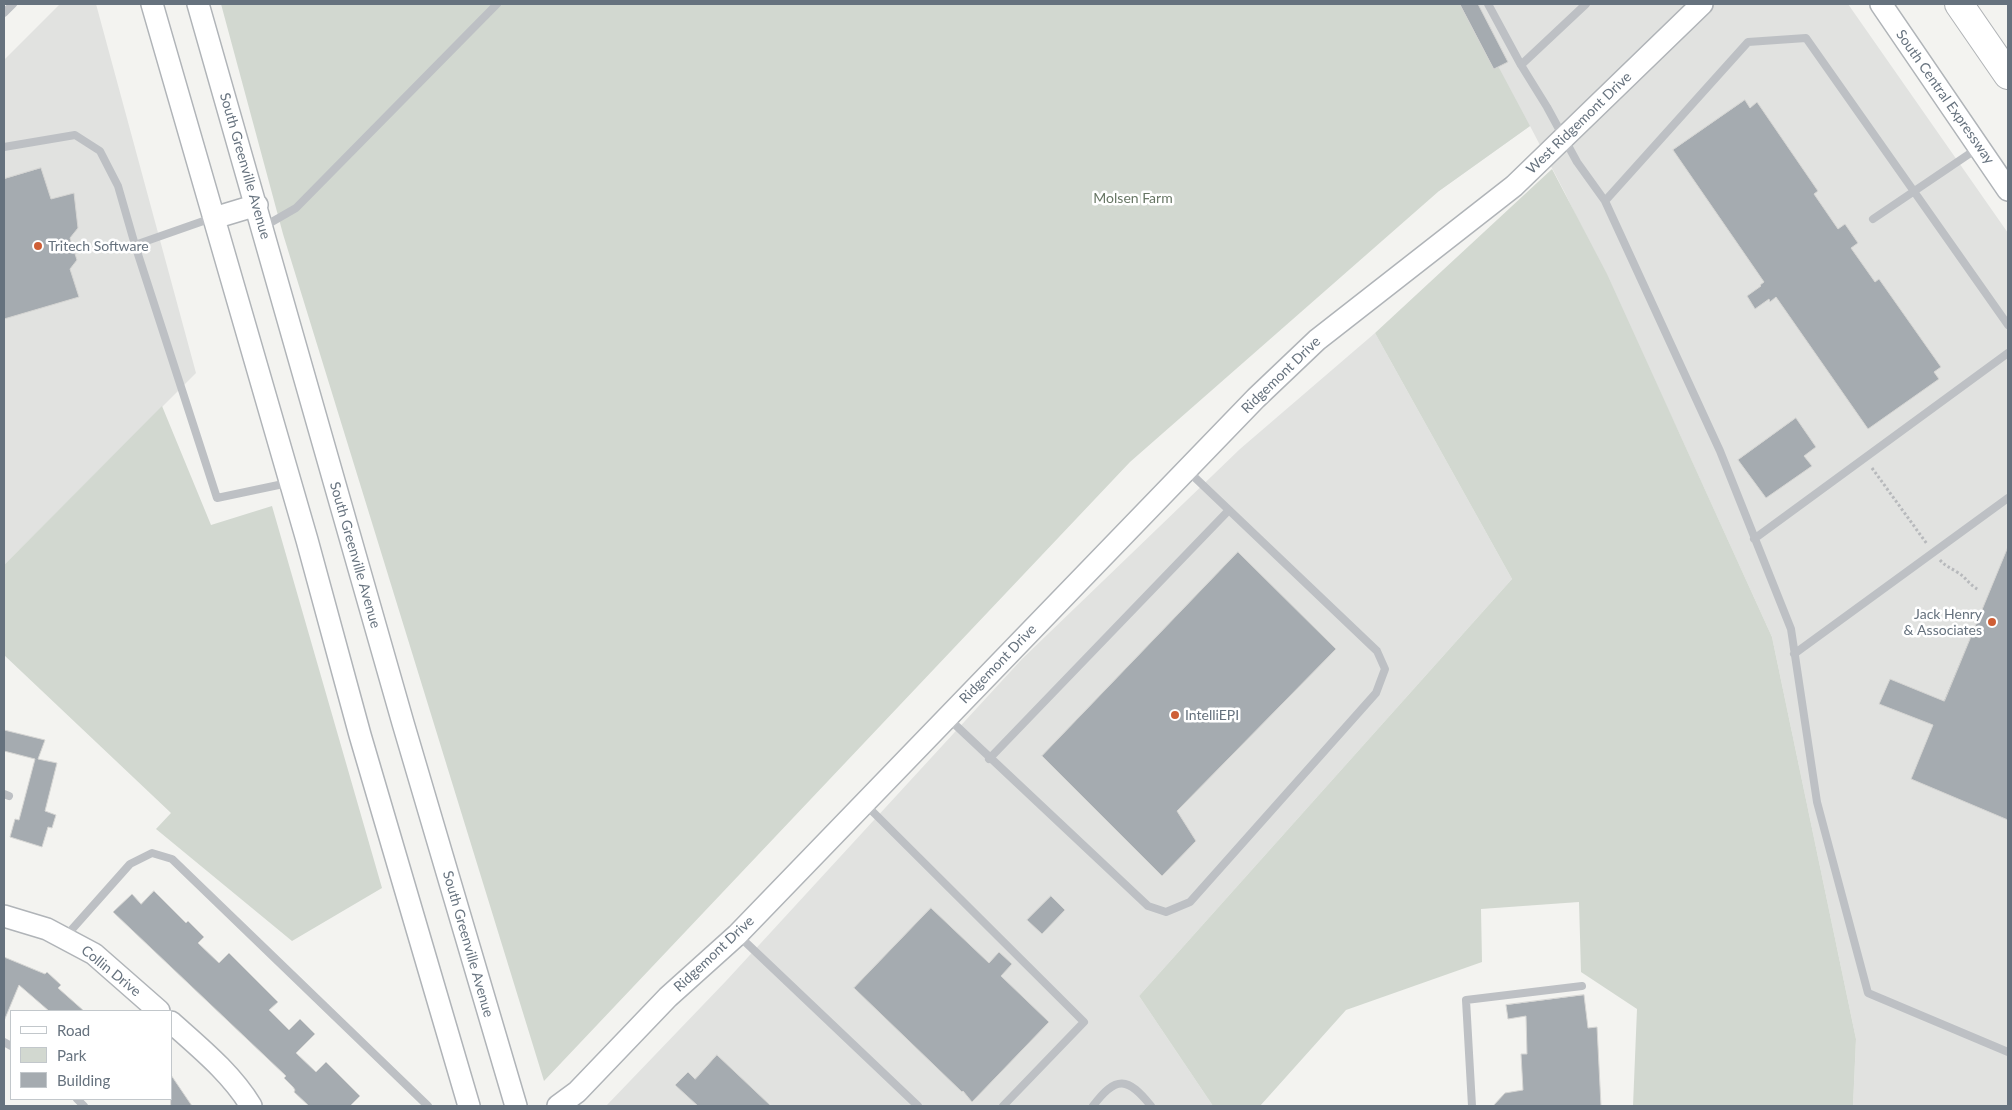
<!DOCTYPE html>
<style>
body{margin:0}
#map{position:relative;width:2012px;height:1110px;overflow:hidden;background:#f3f3f0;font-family:Lato,sans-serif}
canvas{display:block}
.frame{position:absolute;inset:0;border:5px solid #66727e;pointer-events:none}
.legend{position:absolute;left:10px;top:1010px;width:162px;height:90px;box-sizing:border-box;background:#fff;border:1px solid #c2c7cb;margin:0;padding:6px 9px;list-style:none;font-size:15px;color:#66727e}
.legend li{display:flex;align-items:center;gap:10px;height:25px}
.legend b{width:25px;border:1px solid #c2c7cb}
</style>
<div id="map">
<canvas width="2012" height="1110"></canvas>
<div class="frame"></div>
<ul class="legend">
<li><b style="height:6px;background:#fff"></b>Road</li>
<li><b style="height:14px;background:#d2d8d0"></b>Park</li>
<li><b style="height:14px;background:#a5abb0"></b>Building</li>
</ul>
</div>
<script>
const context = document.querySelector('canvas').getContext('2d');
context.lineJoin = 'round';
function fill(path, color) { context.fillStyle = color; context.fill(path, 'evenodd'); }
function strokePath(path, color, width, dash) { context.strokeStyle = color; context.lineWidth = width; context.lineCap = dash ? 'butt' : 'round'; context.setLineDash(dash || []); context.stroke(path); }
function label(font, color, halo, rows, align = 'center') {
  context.font = font + ' Lato,sans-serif'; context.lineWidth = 5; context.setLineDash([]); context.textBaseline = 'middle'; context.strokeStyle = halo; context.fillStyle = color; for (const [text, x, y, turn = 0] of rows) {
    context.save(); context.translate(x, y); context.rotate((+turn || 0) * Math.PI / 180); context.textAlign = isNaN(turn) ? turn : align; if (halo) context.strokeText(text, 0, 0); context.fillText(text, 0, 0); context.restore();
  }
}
fill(new Path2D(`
 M60,4H96L196,373L4,565V60Z
 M1347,4H1848L2008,233V1106H1853L1856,1039L1772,637L1680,435L1565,193L1530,126L1439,191Z
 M1375,333L1512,579L1139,996L1213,1106H606L726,981L1022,659L1240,449Z`), '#e1e2e0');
fill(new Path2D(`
 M221,4H1465L1530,126L1439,191L1130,462L544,1081L283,234Z
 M1552,169L1607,274L1772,637L1856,1039L1853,1106H1633L1637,1009L1581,972L1579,902L1481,909L1482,962L1346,1010L1260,1106H1213L1139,996L1512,579L1375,333Z
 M162,406L211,525L272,506L382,888L292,941L156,829L171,813L4,655V565Z`), '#d2d8d0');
const building = new Path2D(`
 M1460,4H1478L1508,62L1494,69Z
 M1745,100L1750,108L1757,102L1818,191L1814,194L1838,229L1845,224L1858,243L1851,248L1875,282L1879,279L1941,367L1934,372L1939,379L1868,429L1776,297L1770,302L1769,299L1755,309L1747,296L1761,286L1760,285L1764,282L1673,150Z
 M41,168L51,199L74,193L78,228L70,238L77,260L70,269L79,297L4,319V179Z
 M1796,418L1816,447L1804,456L1812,466L1766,498L1738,460Z
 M2008,547V820L1911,779L1933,725L1879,704L1890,679L1944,701Z
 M1238,552L1336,649L1177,811L1196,841L1162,876L1042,756Z
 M4,730L45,740L38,759L57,763L45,811L56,815L52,828L48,827L42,847L10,837L15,819L19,820L35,759L4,751Z
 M154,891L186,923L188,921L204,937L198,943L219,963L229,953L278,1002L269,1010L289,1030L300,1019L315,1034L296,1053L316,1072L326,1062L360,1096L350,1106H309L294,1092L295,1090L293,1087L284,1078L286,1076L113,912L132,894L141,904Z
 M1051,896L1065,910L1042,934L1027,920Z
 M931,908L989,963L999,952L1012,964L1001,976L1049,1022L972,1102L963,1091L962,1092L854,988Z
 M4,957L45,974L47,972L61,985L58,988L84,1011H49L19,985L4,1021Z
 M1584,995L1588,1028L1597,1027L1601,1106H1493L1505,1093L1523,1090L1521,1054H1527L1526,1016L1508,1019L1506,1005Z
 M717,1055L771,1106H698L675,1085L688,1072L695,1079Z
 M171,1075L192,1106H171Z`);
fill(building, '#a5abb0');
strokePath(building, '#d5d5d3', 1);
const secondary = new Path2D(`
 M152,4L307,540L360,735L469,1106
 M198,4L403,723L516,1106
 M1881,4L2008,190
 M214,218L257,205
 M4,916L47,929L94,954L159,1011
 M171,1022C200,1048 231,1073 251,1106
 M558,1106L577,1092L668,997L737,935L1256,398L1317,340L1514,186L1702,4`);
const highway = new Path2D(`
 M1959,4L2008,75`);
strokePath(secondary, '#b0b4b8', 24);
strokePath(highway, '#b0b3b6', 30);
strokePath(new Path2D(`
 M1872,468L1927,544
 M1940,560C1945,566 1951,568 1957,572C1967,578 1968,584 1979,590`), '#b7b9bc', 3, [2.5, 2.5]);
strokePath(new Path2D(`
 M1488,4L1521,65L1547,107L1577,162L1605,201L1720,451L1791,629L1817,802L1868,993L2008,1052
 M4,13L13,4
 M1521,65L1586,4
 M4,147L75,135L100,151L118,186L135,245L217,498L288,483
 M1605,201L1748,42L1806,38L2008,325
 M1873,219L1978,148
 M263,227L296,208L497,4
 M135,245L212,218
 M1754,539L2008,353
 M1794,654L2008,498
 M948,718L1148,906L1166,912L1190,902L1376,693L1385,669L1377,651L1188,471
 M989,759L1229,510
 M4,794L9,796
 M865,804L1084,1022L1003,1106
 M66,936L130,864L152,853L172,859L428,1106
 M739,936L918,1106
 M4,1042L11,1046
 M77,1099L84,1106
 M1093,1106C1116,1075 1128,1077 1151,1106
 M1472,1106L1466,1000L1582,986`), '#bdc0c4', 8);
strokePath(secondary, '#fff', 21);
strokePath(highway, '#fff', 28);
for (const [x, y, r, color] of [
 [38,246,5,"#ce5e35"],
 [1992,622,5,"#ce5e35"],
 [1175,715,5,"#ce5e35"]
]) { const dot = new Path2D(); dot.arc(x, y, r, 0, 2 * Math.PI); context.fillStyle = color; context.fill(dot); strokePath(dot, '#fff', 2); }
label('14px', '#66727e', '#fff', [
 ["South Central Expressway",1945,97,55],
 ["West Ridgemont Drive",1579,123,-44],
 ["South Greenville Avenue",245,166,74],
 ["Ridgemont Drive",1281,375,-44],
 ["South Greenville Avenue",355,555,74],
 ["Ridgemont Drive",998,664,-46],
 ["South Greenville Avenue",468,944,74],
 ["Ridgemont Drive",714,954,-43],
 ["Collin Drive",111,971,39]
]);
label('14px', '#677664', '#fff', [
 ["Molsen Farm",1133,198]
]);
label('14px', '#66727e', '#fff', [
 ["Tritech Software",48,246],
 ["Jack Henry",1982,614,"right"],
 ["& Associates",1982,630,"right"],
 ["IntelliEPI",1185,715]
], 'left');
</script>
